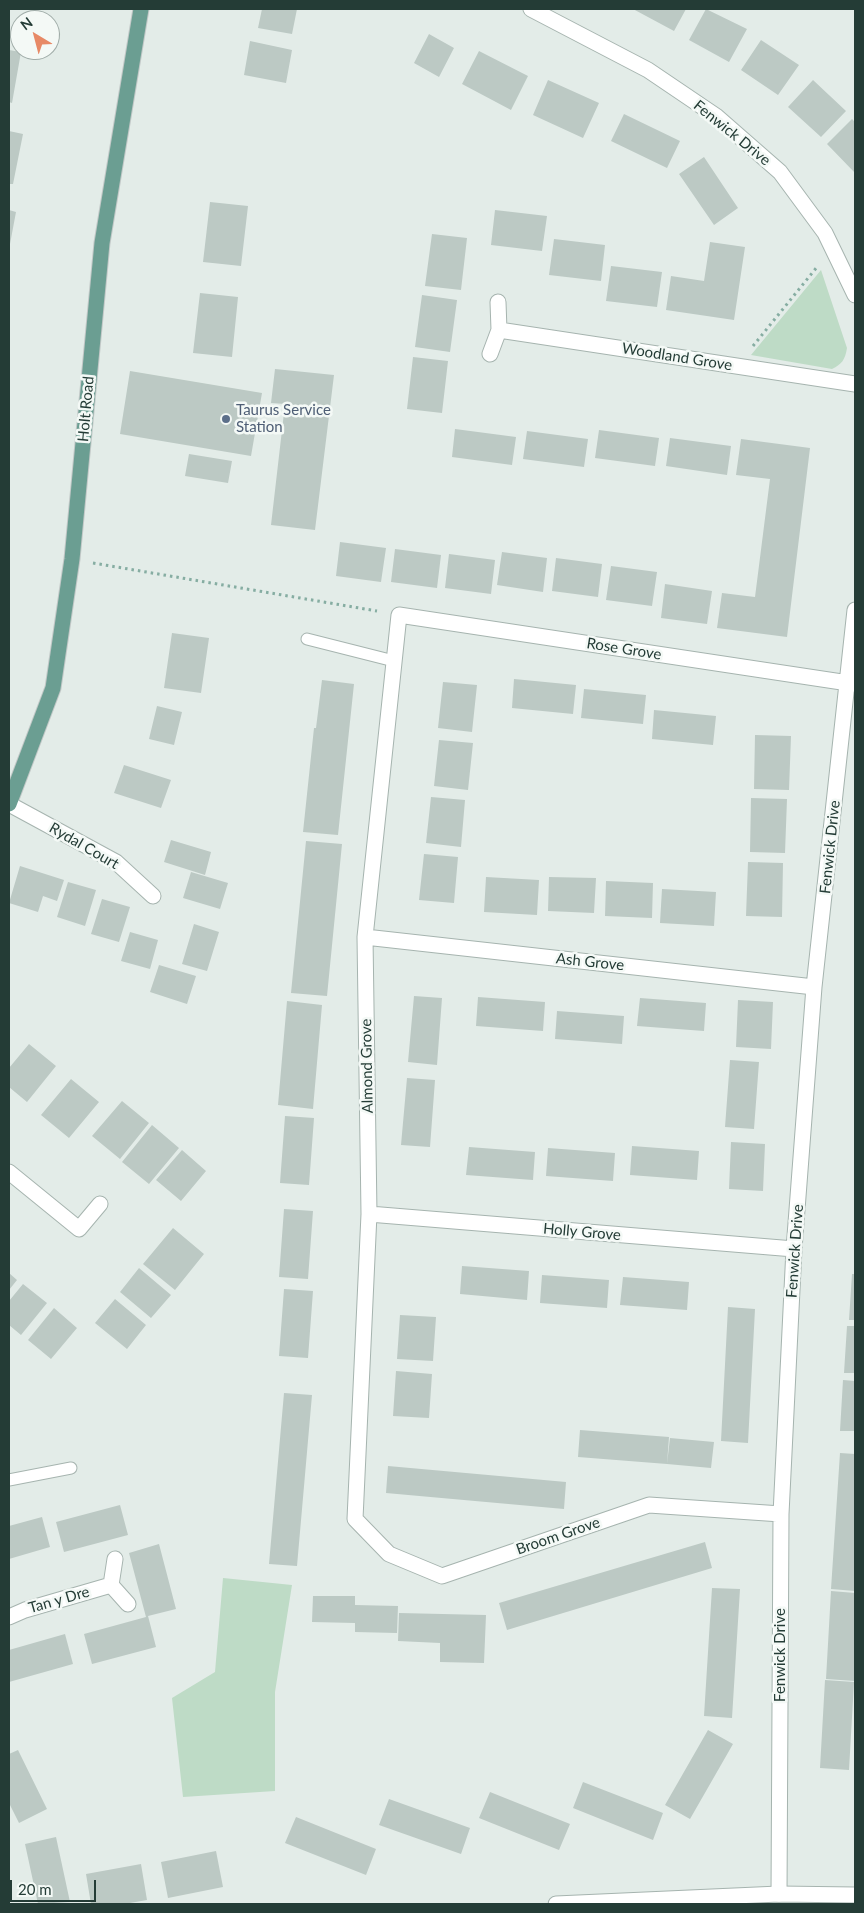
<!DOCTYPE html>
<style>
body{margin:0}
#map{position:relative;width:864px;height:1913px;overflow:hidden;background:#e3ece8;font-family:Lato,sans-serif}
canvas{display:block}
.frame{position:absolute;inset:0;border:10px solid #243c36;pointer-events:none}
.north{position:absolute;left:10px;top:10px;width:50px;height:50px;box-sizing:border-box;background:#f4f9f6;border:1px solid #a1ada9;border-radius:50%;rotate:323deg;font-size:14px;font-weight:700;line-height:20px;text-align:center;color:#243c36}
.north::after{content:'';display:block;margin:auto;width:18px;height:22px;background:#e78966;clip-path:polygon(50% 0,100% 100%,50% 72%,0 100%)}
.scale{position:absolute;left:10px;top:1880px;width:86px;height:22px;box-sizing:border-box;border:2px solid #243c36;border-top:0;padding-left:6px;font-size:15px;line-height:18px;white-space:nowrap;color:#243c36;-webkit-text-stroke:4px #f4f9f6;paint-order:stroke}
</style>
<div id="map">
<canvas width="864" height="1913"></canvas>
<div class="frame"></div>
<div class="north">N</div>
<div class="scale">20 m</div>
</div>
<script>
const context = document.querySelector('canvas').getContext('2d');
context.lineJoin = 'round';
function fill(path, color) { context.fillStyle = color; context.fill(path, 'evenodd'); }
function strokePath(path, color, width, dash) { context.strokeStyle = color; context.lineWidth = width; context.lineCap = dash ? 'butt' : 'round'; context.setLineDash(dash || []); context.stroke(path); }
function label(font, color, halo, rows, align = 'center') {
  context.font = font + ' Lato,sans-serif'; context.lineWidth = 5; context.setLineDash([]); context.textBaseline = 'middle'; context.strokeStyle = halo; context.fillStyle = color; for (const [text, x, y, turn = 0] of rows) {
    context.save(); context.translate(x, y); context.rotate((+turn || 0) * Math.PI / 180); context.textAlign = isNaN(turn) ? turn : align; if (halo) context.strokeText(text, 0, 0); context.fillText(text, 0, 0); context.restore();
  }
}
fill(new Path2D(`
 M821,270L847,348C845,360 842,364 832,369L751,355Z
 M223,1578L292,1585L275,1692V1791L183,1797L172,1698L215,1672Z`), '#bedbc6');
fill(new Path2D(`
 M262,9H297L292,34L258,28Z
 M633,9H686L674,31Z
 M706,9L747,29L729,62L689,40Z
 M429,34L454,48L439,77L414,63Z
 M761,40L799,65L778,95L741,70Z
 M250,41L292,50L286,83L244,75Z
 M9,50L21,52L12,103L9,102Z
 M479,51L528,76L511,110L462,84Z
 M548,80L599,103L583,138L533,115Z
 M813,80L846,111L821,137L788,107Z
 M624,114L680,141L667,168L611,141Z
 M852,119L855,122V173L827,144Z
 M9,131L23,134L13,184H9Z
 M704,157L738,208L714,225L679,174Z
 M210,202L248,206L241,266L203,262Z
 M9,210L16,212L10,244H9Z
 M495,210L547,216L542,251L491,245Z
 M432,234L467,238L461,290L425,286Z
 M554,239L605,245L601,281L549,275Z
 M710,242L745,247L734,320L666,310L671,276L704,281Z
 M611,266L662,272L657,307L606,301Z
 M200,293L238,297L232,357L193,353Z
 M422,295L457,300L450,352L415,347Z
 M413,357L448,361L442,413L407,409Z
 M275,369L334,375L315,530L271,525L285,404L271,403Z
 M130,371L262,393L251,456L120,434Z
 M455,429L516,437L512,465L452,457Z
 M599,430L659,438L655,466L595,458Z
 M527,431L588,439L584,467L523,459Z
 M670,438L731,446L727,475L666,466Z
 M741,439L810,448L787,637L717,628L722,593L755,597L770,479L736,475Z
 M189,454L232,461L228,483L185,476Z
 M340,542L386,548L381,582L336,576Z
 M395,549L441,555L437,588L391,582Z
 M502,552L547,558L543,592L497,585Z
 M449,554L495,560L491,594L445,588Z
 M556,558L602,564L598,597L552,591Z
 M611,566L657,572L652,606L606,600Z
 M665,584L712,591L707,624L661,618Z
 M172,633L209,638L201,693L164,688Z
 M514,679L576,685L573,714L512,708Z
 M322,680L354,684L338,835L303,832L314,728H316Z
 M443,682L477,685L472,732L438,728Z
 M584,689L646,695L643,724L581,718Z
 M157,706L182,712L174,745L149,739Z
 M654,710L716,716L713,745L652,739Z
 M755,735L791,736L789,790L754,789Z
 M439,740L473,743L468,790L434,786Z
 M124,765L171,780L161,808L114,793Z
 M431,797L465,800L461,847L426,843Z
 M751,798L787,799L785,853L750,852Z
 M171,840L211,852L205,875L164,862Z
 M306,841L342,844L327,996L291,993Z
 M424,854L458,857L454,903L419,900Z
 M748,862L783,863L782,917L746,916Z
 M20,866L64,880L57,901L43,896L38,912L9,903Z
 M191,872L228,883L220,909L183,898Z
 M486,877L539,880L537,915L484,912Z
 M549,877L596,878L594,913L548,911Z
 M606,881L653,883L652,918L605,916Z
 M68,882L96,890L85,926L57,917Z
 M662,889L716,892L714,926L660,923Z
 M102,899L130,907L119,942L91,934Z
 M194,924L219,932L207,971L182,964Z
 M130,932L158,940L150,969L121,961Z
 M159,965L196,976L187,1004L150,992Z
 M414,996L442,998L437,1065L408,1062Z
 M478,997L545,1002L543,1031L476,1026Z
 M640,998L706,1003L704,1031L637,1026Z
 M738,1000L773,1002L771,1049L736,1047Z
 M287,1001L322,1005L313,1109L278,1105Z
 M557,1011L624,1016L622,1044L555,1039Z
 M29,1044L56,1066L27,1102L9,1087V1068Z
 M730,1060L759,1062L754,1129L725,1127Z
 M407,1078L435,1080L430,1147L401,1145Z
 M71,1079L99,1102L69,1138L41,1115Z
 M122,1101L149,1123L120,1159L92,1136Z
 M285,1116L314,1118L309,1185L280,1183Z
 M152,1125L179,1148L149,1184L122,1162Z
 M731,1142L765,1144L763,1191L729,1189Z
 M632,1146L699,1151L697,1180L630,1175Z
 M469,1147L535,1152L533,1180L466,1175Z
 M548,1148L615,1153L613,1181L546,1176Z
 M182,1150L206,1171L181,1201L156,1180Z
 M284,1209L313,1211L308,1279L279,1277Z
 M173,1228L204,1254L175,1290L143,1264Z
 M462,1266L529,1271L527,1300L460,1294Z
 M139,1268L171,1295L151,1318L120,1292Z
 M9,1273L17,1280L9,1290Z
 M852,1274H855V1320H849Z
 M542,1275L609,1280L607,1308L540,1303Z
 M623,1277L689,1282L687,1310L620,1305Z
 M23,1284L47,1303L21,1335L9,1325V1301Z
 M284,1289L313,1291L308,1358L279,1356Z
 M115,1299L146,1325L127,1349L95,1323Z
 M728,1307L755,1309L748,1443L721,1441Z
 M54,1308L77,1328L51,1359L28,1340Z
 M400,1315L436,1317L433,1361L397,1359Z
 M847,1326H855V1373H844Z
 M396,1371L432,1374L429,1418L393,1416Z
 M843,1380L855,1381V1431H840Z
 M284,1393L312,1395L297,1566L269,1564Z
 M580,1430L669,1437L667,1464L578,1457Z
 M670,1438L714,1442L711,1468L667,1464Z
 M840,1453L855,1454V1591L831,1589Z
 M388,1466L566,1482L564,1509L386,1493Z
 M120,1505L128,1535L64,1552L56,1522Z
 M42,1517L50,1547L9,1559V1526Z
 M705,1542L712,1568L507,1630L499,1603Z
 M159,1544L176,1609L148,1616L156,1647L92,1664L84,1634L146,1617L129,1553Z
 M712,1588L740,1589L732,1718L704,1716Z
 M831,1591L855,1593V1681L826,1679Z
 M313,1596H355V1605L398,1606L397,1633L355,1632V1623L312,1622Z
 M399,1613L486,1615L484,1663L440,1662V1643L398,1641Z
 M65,1634L73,1664L9,1682V1650Z
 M825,1680L854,1682L849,1770L820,1768Z
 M708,1730L733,1744L690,1819L665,1805Z
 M18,1750L47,1809L19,1823L9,1803V1754Z
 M583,1782L663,1813L653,1840L573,1808Z
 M490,1792L570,1824L559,1850L479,1818Z
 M389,1799L470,1828L461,1854L379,1825Z
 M296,1817L376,1849L366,1875L285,1843Z
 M56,1837L70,1902L38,1904L25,1844Z
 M216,1851L223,1887L168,1898L161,1862Z
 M141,1864L147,1900L124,1904H91L86,1874Z`), '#bcc9c4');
const service = new Path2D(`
 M307,639L394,661
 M9,1480L71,1468`);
const minor = new Path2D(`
 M531,9L648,70L716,116L780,172L825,233L855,295
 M499,330L855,384
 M490,354L499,330L498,302
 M9,804L116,862L153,896
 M365,937L814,987
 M9,1172L79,1229L100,1204
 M369,1214L794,1249
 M781,1514L649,1505L442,1576L389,1554L355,1519L369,1214L365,937L399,615L855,684
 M111,1585L128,1604
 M9,1617L25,1610L111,1585L115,1559
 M779,1894L781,1514L794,1249L814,987L855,610`);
const tertiary = new Path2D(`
 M556,1904L779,1894L855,1895`);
const primary = new Path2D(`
 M9,804L53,688L72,559L102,243L141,9`);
strokePath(service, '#a6b4af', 13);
strokePath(minor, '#a6b4af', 17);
strokePath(tertiary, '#a6b4af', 17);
strokePath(primary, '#c2c8c7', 17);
strokePath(new Path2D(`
 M753,346L817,267
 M93,563L377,611`), '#86ada2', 3, [2.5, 4]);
strokePath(service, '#fff', 11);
strokePath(minor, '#fff', 15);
strokePath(tertiary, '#fff', 15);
strokePath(primary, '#6b9e92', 15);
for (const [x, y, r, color] of [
 [226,419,5,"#5c6f8a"]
]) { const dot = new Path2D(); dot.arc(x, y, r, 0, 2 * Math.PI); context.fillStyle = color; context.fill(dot); strokePath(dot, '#f4f9f6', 2); }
label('15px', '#243c36', '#f4f9f6', [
 ["Fenwick Drive",732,133,39],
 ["Woodland Grove",677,357,9],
 ["Holt Road",86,409,-85],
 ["Rose Grove",624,649,9],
 ["Rydal Court",84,846,30],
 ["Fenwick Drive",830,847,-84],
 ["Ash Grove",590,962,6],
 ["Almond Grove",367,1066,-91],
 ["Holly Grove",582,1232,5],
 ["Fenwick Drive",795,1251,-86],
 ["Broom Grove",558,1536,-19],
 ["Tan y Dre",59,1600,-16],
 ["Fenwick Drive",780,1655,-90]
]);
label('15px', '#4e5e75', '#f4f9f6', [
 ["Taurus Service",236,410],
 ["Station",236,427]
], 'left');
</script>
